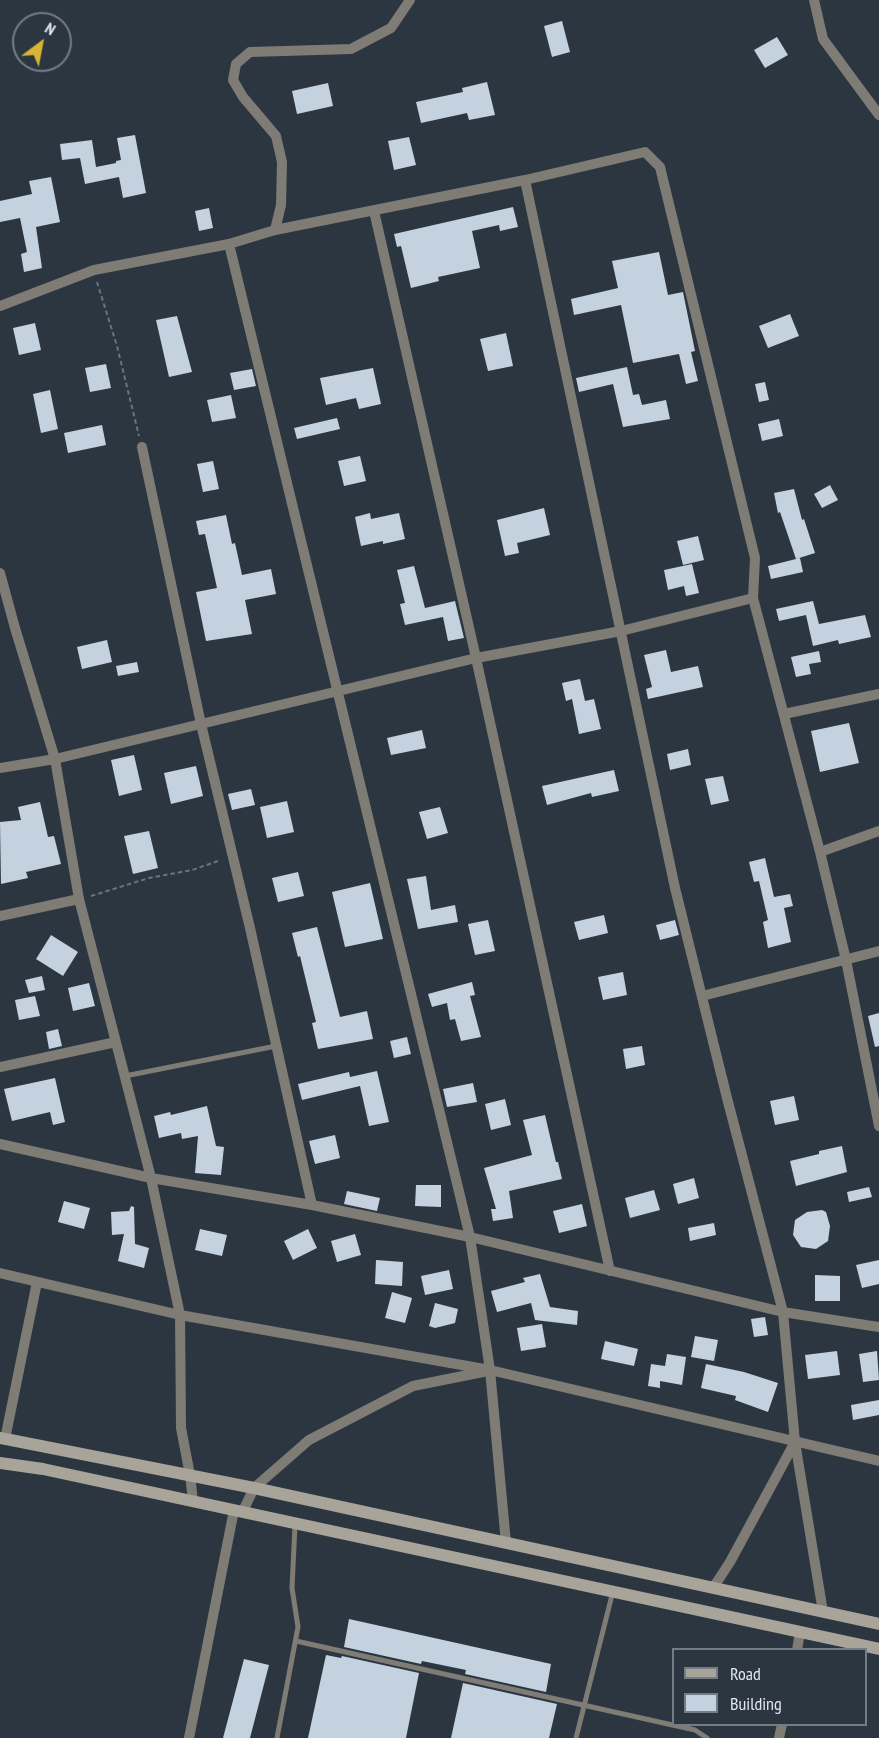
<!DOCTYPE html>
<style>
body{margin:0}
#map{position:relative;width:879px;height:1738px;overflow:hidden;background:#2c3641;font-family:"PT Sans Narrow",sans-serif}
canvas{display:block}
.legend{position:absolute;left:672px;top:1648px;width:195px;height:78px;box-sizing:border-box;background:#2c3641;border:2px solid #747d86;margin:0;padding:8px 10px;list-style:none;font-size:18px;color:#e1e7ee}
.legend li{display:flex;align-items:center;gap:12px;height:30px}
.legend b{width:30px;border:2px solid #747d86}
.north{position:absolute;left:12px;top:12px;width:60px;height:60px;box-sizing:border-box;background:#2c3641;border:2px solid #747d86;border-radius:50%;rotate:32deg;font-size:16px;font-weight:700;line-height:24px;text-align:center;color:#e1e7ee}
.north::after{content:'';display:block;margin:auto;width:21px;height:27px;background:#d8b434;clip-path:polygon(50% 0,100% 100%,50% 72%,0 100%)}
</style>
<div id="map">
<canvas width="879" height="1738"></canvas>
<ul class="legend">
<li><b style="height:8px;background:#a8a499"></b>Road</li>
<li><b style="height:16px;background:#c4d1df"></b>Building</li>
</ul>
<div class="north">N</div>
</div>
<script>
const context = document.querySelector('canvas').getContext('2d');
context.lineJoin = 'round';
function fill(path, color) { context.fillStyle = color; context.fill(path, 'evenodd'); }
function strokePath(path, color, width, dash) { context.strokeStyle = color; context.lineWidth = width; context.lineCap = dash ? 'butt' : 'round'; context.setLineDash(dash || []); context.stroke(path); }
fill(new Path2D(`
 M562,21L570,52L552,57L544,26Z
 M777,37L788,55L765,68L754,50Z
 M487,82L495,115L469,120L467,113L421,123L416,102L463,92L462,88Z
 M328,83L333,106L297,114L292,91Z
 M135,135L146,193L123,198L119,177L85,184L80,158L62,160L60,144L92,140L96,167L116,163V161L121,160L117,138Z
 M409,137L416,165L394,170L388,141Z
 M51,177L60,222L36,227L42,268L24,272L21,254L27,252L20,218L0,222V201L32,194L29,181Z
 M513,207L518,227L500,231L499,225L472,231L480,268L438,277L439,281L411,288L401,246L397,247L394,234Z
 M209,208L213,228L199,231L195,211Z
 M659,252L668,295L683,292L695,351L691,352L698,381L686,384L679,354L633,363L621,305L574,315L571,299L618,288L612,261Z
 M790,314L799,336L768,348L759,326Z
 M177,316L192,372L169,377L156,320Z
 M35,323L41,350L19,355L13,328Z
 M506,333L513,366L488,371L480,339Z
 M106,364L111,388L90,392L85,368Z
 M627,367L633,395L639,394L642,405L666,400L670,419L623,427L613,384L579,392L576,378Z
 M373,368L381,404L359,409L356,398L326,405L320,378Z
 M252,369L256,386L234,390L230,373Z
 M765,382L769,400L759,402L755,384Z
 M50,390L58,429L41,433L33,394Z
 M231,395L236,418L212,422L207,400Z
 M337,418L340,429L297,439L294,428Z
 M779,419L783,436L762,441L758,424Z
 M102,425L106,445L68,453L64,433Z
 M360,456L366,481L344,486L338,461Z
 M213,461L219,489L203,492L197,464Z
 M830,485L838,500L822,508L814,494Z
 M794,489L802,520L804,519L815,553L796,559L780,512L778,513L774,493Z
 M544,508L550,535L517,543L519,553L505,556L497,520Z
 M370,513L371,519L399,513L405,539L383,544V541L361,546L355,517Z
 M226,515L232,544L235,543L242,575L271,569L276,594L245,600L252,634L206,641L196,592L217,588L205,534L199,535L196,521Z
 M698,536L704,560L683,565L677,541Z
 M800,558L803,572L771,579L768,566Z
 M692,564L699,593L686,596L684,586L668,590L664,570Z
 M414,566L425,608L455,601L464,638L448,641L443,617L405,625L400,604L405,603L397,570Z
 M813,601L819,624L865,615L871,637L839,644L838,640L813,646L806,615L779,621L776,609Z
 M107,640L112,662L82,669L77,647Z
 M666,650L671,672L698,666L703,687L648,699L646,689L652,687L644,655Z
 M819,651L821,662L809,664L811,674L796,677L791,657Z
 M137,662L139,672L118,676L116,666Z
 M580,679L585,701L594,699L601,729L579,734L572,699L566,701L562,683Z
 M849,723L859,763L820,772L811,731Z
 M422,730L426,748L391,755L387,738Z
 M688,749L691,765L670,770L667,754Z
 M134,755L142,790L119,796L111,760Z
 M196,766L203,796L171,804L164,773Z
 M614,770L619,791L592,797L591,793L547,805L542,786Z
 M723,776L729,801L711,805L705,779Z
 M251,789L255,805L232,810L228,794Z
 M287,801L294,832L267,838L260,807Z
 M40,802L48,837L54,836L61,864L26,872L28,878L1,884L0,822L21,820L18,807Z
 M440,807L448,833L427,839L419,812Z
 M149,831L158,868L133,874L124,836Z
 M765,858L774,897L790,894L793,906L784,908L791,942L768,948L763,922L768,920L759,881L754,882L749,862Z
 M298,872L304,896L278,902L272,878Z
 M426,876L431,910L455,905L458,922L418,929L407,879Z
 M370,883L383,939L345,947L332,892Z
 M604,915L608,933L579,940L574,922Z
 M488,920L495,951L475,955L468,924Z
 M675,920L679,935L660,940L656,925Z
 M317,927L340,1017L367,1011L373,1039L318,1049L312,1023L316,1022L300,956L298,957L292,933Z
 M51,935L78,952L63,976L36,959Z
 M623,972L627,995L603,1000L598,977Z
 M42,976L45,990L29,993L25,980Z
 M472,982L475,995L470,996L481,1037L461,1041L455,1019L450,1020L447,1003L432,1007L428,994Z
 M89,983L95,1006L73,1011L68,988Z
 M35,996L40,1016L19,1020L15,1000Z
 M879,1013V1046L875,1047L868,1016Z
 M58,1029L62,1046L49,1049L46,1032Z
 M407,1037L411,1054L394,1058L390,1041Z
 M642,1046L645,1065L626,1069L623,1049Z
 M377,1071L389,1122L369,1126L360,1086L302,1100L298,1084L349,1072L350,1077Z
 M55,1078L65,1122L53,1125L50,1112L12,1121L4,1089Z
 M473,1083L477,1102L447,1107L443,1089Z
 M794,1096L799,1120L775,1125L770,1101Z
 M505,1099L511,1125L491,1130L485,1104Z
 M207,1106L216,1146L224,1147L221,1175L195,1173L198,1136L182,1139L181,1133L159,1138L154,1116L170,1112L171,1115Z
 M545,1115L556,1162H558L562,1179L509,1191L513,1218L493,1221L491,1209H496L484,1168L532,1155L523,1120Z
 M335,1135L340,1158L315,1164L309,1141Z
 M842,1146L847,1172L796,1186L790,1161L819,1154V1151Z
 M694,1178L699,1198L678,1204L673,1184Z
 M416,1185H441V1207L415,1206Z
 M869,1187L872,1197L849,1202L847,1192Z
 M654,1190L660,1210L630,1218L625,1198Z
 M347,1191L380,1198L377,1211L344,1204Z
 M64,1201L90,1208L84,1229L58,1222Z
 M582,1204L587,1226L559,1233L553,1211Z
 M131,1206L134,1207L135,1244L149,1248L144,1268L118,1261L124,1234L112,1235L111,1212L129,1211Z
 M822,1210L826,1212L830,1226L828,1241L816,1249L801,1247L793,1235L795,1220L807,1212Z
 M714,1223L716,1235L690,1241L688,1228Z
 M200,1229L227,1235L222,1256L195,1250Z
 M308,1229L317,1248L293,1260L284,1241Z
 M355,1234L361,1255L337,1262L331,1241Z
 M376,1260L403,1262L402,1286L375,1284Z
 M879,1260V1284L862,1288L856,1265Z
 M449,1270L453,1289L425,1295L421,1276Z
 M540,1274L550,1307L578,1311L577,1325L535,1320L531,1303L497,1312L491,1291L525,1282L523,1278Z
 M815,1275L840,1276V1301H815Z
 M392,1292L412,1298L405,1323L385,1318Z
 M435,1303L458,1309L455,1323L435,1328L429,1326Z
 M765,1317L768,1335L754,1337L751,1319Z
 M542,1324L546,1347L521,1351L517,1328Z
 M695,1336L718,1340L714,1361L691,1357Z
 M605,1341L638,1349L634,1366L601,1359Z
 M837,1351L840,1375L808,1379L805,1355Z
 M877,1351L879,1380L863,1382L859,1354Z
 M667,1354L686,1357L682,1385L660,1381V1388L648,1386L651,1364L665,1366Z
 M706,1364L744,1372L778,1383L768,1412L735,1400L736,1396L701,1388Z
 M879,1400V1415L853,1420L851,1405Z
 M349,1619L551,1664L546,1692L465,1674L466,1670L422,1661L421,1664L344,1647Z
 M326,1655L341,1658L342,1656L419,1673L406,1738H308Z
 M244,1659L269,1665L250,1738H223Z
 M463,1683L557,1704L549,1738H451Z`), '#c4d1df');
strokePath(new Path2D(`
 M97,282L117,346L139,436
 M91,896L149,878L192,870L221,860`), '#6b737d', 2, [4.5, 3]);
strokePath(new Path2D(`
 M125,1076L276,1046
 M296,1641L695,1730L707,1738
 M277,1738L298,1627L292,1588L295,1525
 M576,1738L613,1591`), '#7f7c75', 5);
strokePath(new Path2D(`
 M814,0L823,39L879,115
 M525,180L675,888L727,1098L783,1312L795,1442L823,1612
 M374,211L476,658L610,1271
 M275,230L281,205L282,162L276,136L243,97L233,80L236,64L250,52L351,49L391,28L410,0
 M229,244L470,1237L490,1370L506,1543
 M0,306L94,270L229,244L275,230L525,180L645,152L660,167L755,558L753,598L820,852
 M142,447L201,724L250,928L312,1205
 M0,573L15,628L55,759L79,899L151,1178L180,1315L181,1428L190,1475L193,1501
 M784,714L879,694
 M0,768L55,759L476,658L621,631L753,598
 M879,831L820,852L846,960L879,1126
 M0,916L79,899
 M702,996L879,951
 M0,1067L116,1042
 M0,1144L151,1178L312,1205L470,1237L783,1312L879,1327
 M0,1273L180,1315L490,1370L879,1461
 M5,1439L37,1282
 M243,1511L254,1488L309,1440L413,1386L483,1372
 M713,1588L730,1562L795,1442
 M797,1650L800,1632
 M189,1738L234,1510
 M779,1738L782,1724`), '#7f7c75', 10);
strokePath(new Path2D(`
 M0,1438L254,1488L879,1624
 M0,1463L43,1469L879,1649`), '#a8a499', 12);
</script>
